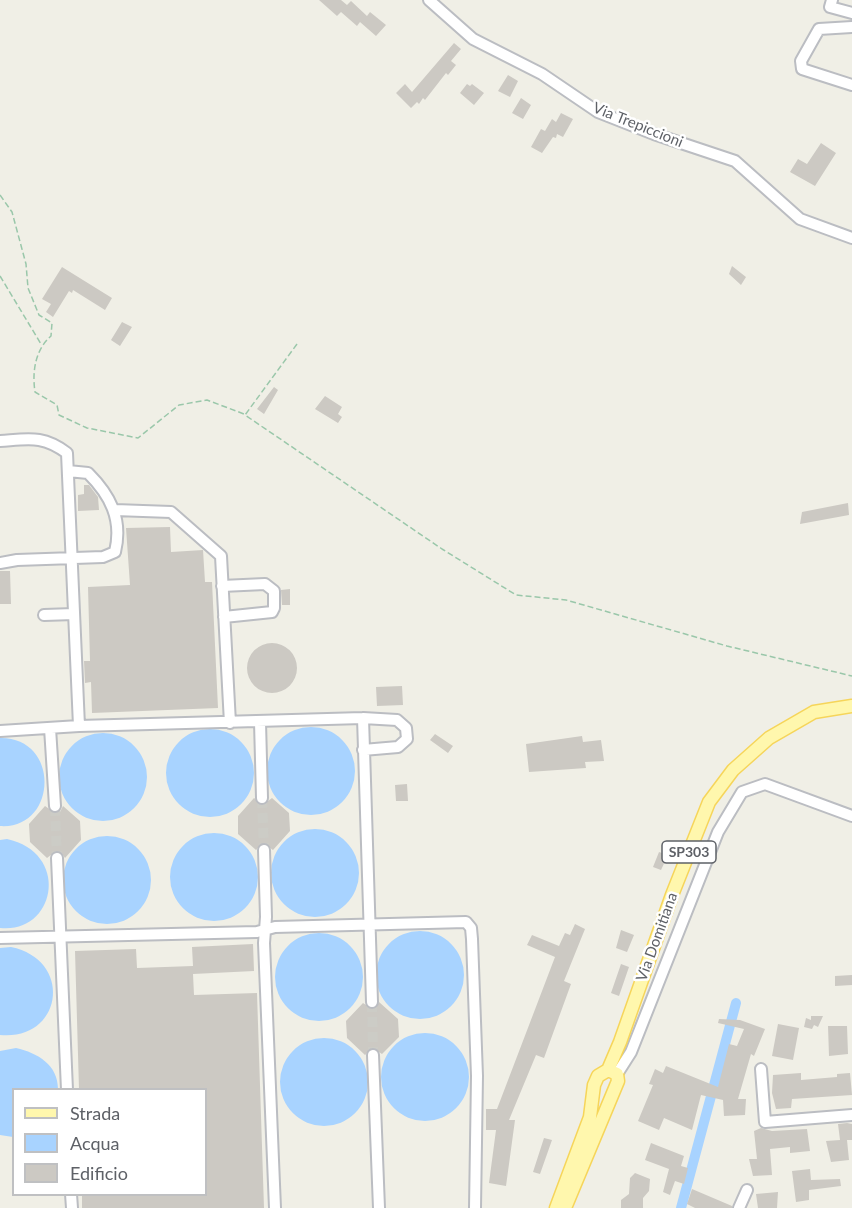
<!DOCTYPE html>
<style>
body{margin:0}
#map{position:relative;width:852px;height:1208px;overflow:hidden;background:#f0efe6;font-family:Lato,sans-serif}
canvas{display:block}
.legend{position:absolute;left:12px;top:1088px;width:195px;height:108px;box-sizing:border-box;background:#fff;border:2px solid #bfc0c2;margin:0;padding:8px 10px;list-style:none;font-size:18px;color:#5e6167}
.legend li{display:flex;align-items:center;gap:12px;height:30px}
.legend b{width:30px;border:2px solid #bfc0c2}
</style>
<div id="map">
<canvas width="852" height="1208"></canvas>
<ul class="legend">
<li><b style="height:8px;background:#fff7ad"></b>Strada</li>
<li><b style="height:16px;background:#a8d3ff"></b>Acqua</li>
<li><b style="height:16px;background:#ccc9c3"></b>Edificio</li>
</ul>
</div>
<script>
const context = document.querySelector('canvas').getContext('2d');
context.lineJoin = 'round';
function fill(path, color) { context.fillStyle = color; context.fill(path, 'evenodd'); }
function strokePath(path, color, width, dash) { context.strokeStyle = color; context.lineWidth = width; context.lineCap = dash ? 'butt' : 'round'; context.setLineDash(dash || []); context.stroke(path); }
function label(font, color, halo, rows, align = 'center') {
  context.font = font + ' Lato,sans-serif'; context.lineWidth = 5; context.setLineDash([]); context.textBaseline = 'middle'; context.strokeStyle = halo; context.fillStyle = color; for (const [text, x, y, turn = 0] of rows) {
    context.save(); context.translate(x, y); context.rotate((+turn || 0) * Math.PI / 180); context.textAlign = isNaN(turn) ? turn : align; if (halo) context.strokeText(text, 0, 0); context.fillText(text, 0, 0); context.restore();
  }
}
fill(new Path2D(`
 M267 771a44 44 0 1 1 88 0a44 44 0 1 1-88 0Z
 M166 773a44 44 0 1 1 88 0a44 44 0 1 1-88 0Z
 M59 777a44 44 0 1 1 88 0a44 44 0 1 1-88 0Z
 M0,738C61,737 58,830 0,826Z
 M271 873a44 44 0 1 1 88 0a44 44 0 1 1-88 0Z
 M170 877a44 44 0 1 1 88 0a44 44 0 1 1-88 0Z
 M63 880a44 44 0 1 1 88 0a44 44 0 1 1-88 0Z
 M7,839C71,853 56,934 0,928V840Z
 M376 975a44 44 0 1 1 88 0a44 44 0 1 1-88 0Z
 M275 977a44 44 0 1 1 88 0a44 44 0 1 1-88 0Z
 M11,947C74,960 63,1041 0,1035V948Z
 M381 1077a44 44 0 1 1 88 0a44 44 0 1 1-88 0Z
 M280 1082a44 44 0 1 1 88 0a44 44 0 1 1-88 0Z
 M16,1048C38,1053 58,1065 58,1089L14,1090L13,1137L0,1135V1051Z`), '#a8d3ff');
strokePath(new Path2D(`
 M681,1208L736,1003`), '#a8d3ff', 10);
fill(new Path2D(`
 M319,0H341L347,5L351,1L367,16L370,12L386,25L376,36L360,22L357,26L341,12L337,16Z
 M454,43L461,49L451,61L456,65L448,75L446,73L425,100L423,98L419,104L417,102L411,108L396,93L405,84L412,92Z
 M508,75L518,81L510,97L498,91Z
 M467,84L470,86L472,84L484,93L474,105L460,93Z
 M521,98L531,105L523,119L512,113Z
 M561,113L573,119L563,137L557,134L556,138L553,137L542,153L531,147L541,129L545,131L552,119L556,122Z
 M821,143L836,153L815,186L790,172L798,159L807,164Z
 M732,266L746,277L741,285L729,274Z
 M62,267L112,298L105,310L73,290L72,293L69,291L53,317L46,312L51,304L42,299Z
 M122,322L132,327L120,346L111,340Z
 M274,387L278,390L264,414L257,409Z
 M325,396L342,407L338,414L342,417L338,423L315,409Z
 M84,485H89L98,497L99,510L78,511V495L84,494Z
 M848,503L849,515L800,524L802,512Z
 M170,527L171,552L203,550L205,582H212L218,708L92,713L91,682L85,683L84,661H90L88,587L130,585L126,528Z
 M0,571H10L11,604H0Z
 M290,589V605H282L281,590Z
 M247 668a25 25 0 1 1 50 0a25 25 0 1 1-50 0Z
 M402,686L403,705L377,706L376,687Z
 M435,734L453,746L448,753L430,740Z
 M582,736L583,742L601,740L604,761L585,762L586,768L529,772L526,744Z
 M407,784L408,801H396L395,785Z
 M254,798L263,805L272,798L289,813L290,831L273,850L263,843L256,850L238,834V816Z
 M45,806L55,813L60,812L63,806L80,821L81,840L65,858L61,852L56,851L47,858L30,842L29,824Z
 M659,852L668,855L661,870L653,867Z
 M575,924L585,929L564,981L571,984L544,1058L536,1055L509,1120H515L506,1186L489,1183L496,1130H486V1109H497L555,957L527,945L532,935L559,946L565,933L570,935Z
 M621,930L634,935L627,952L616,948Z
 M253,944L254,971L193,974L194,995L257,993L264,1208H82V1194H206V1089H79L75,951L136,949L137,968L193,966L192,947Z
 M621,964L629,967L619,996L611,993Z
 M852,975V985L835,986V976Z
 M379,1002L398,1019L399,1037L382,1054L373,1048L365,1055L347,1038L346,1021L363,1003L372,1009L376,1008Z
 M811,1016H823L818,1027L814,1025L812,1029L804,1027L806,1018L811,1020Z
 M719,1019L740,1020L765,1029L754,1056L751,1054L738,1099H746L745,1115L724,1116L723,1100L701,1095L692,1130L664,1118L659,1130L638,1121L653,1085L649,1084L655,1069L663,1073L666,1066L718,1087L729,1044L737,1046L744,1029L718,1023Z
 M778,1024L799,1028L793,1060L772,1056Z
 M828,1026H847L848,1054L829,1056Z
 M801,1073V1080L837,1077V1074L850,1073L852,1095L792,1099L791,1108L776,1109L772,1093L773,1075Z
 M847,1123L852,1124V1140H847L849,1160L831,1162L826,1141L840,1140L838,1124Z
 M761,1128L772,1131L807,1129L810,1151L790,1153V1147L770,1149L772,1175L753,1176L749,1159H757L754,1131Z
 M544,1138L552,1140L540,1174L533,1172Z
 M651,1143L684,1156L681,1166L688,1168L684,1184L675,1181L670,1195L663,1192L669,1169L645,1160Z
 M810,1169L811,1180L840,1179L841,1186L809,1190V1200L796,1202L792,1171Z
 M635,1173L650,1179L649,1191L643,1198V1208H621V1200L629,1194L630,1178Z
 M692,1189L732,1206V1208H695L687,1204Z
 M778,1192L777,1208H758L756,1194Z`), '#ccc9c3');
strokePath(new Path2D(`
 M262,798L264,850
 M55,806L57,858
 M372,1002L373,1055`), '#ccccc6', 10, [10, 5]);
const minor = new Path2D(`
 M429,0L473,39L542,74L598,112L654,134L735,161L800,219L852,238
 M832,0L830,7L852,13
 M852,27L819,29L801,61L802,69L852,85
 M0,441C29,439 43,435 67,453L79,726
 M115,510L171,512L221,556L230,723
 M0,563L17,560L103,557L115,552C123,519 110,495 88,473L68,471
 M222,586L265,584L274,591V608L272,612L224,617
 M44,615L74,614
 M363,718L372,1002
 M260,722L262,798
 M50,728L55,806
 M0,731L79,726L363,718L397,720L406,728L407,739L398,747L363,750
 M264,850L266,917L264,943L275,1208
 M57,858L67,1090
 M0,938L257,932L275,927L466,922L471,928L472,939L477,1076L475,1208
 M373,1055L379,1208
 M761,1069L765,1122L852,1115
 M617,1074L631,1052L718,832L742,792L765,784L852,816
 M71,1194L72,1208
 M739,1208L747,1190`);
const major = new Path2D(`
 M556,1208L590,1117L594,1085L598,1076L608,1070L620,1042L672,895L709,802L733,770L769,738L814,712L852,706
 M565,1208L618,1081L617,1074L608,1070`);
strokePath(minor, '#bbbdc2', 14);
strokePath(major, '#f6d55a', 15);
strokePath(new Path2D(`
 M0,195L12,212L26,264L28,288L39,315L52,323L51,336C35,350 32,372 35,392L57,405L59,415L87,428L138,438L179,405L207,400L244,414
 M0,276L41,344
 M297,344L245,415L442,549L516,595L566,600L727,646L852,676`), '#9ac7aa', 1.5, [6, 3]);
strokePath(minor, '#fff', 10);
strokePath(major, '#fff7ad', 12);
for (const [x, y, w] of [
 [689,852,54]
]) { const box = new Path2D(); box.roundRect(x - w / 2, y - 11, w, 22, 4.5); context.fillStyle = '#fff'; context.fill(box); strokePath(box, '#5e6167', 1.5); }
label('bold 14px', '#5e6167', null, [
 ["SP303",689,852]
]);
label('15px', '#5e6167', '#fff', [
 ["Via Trepiccioni",638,125,22],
 ["Via Domitiana",657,937,-70]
]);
</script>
